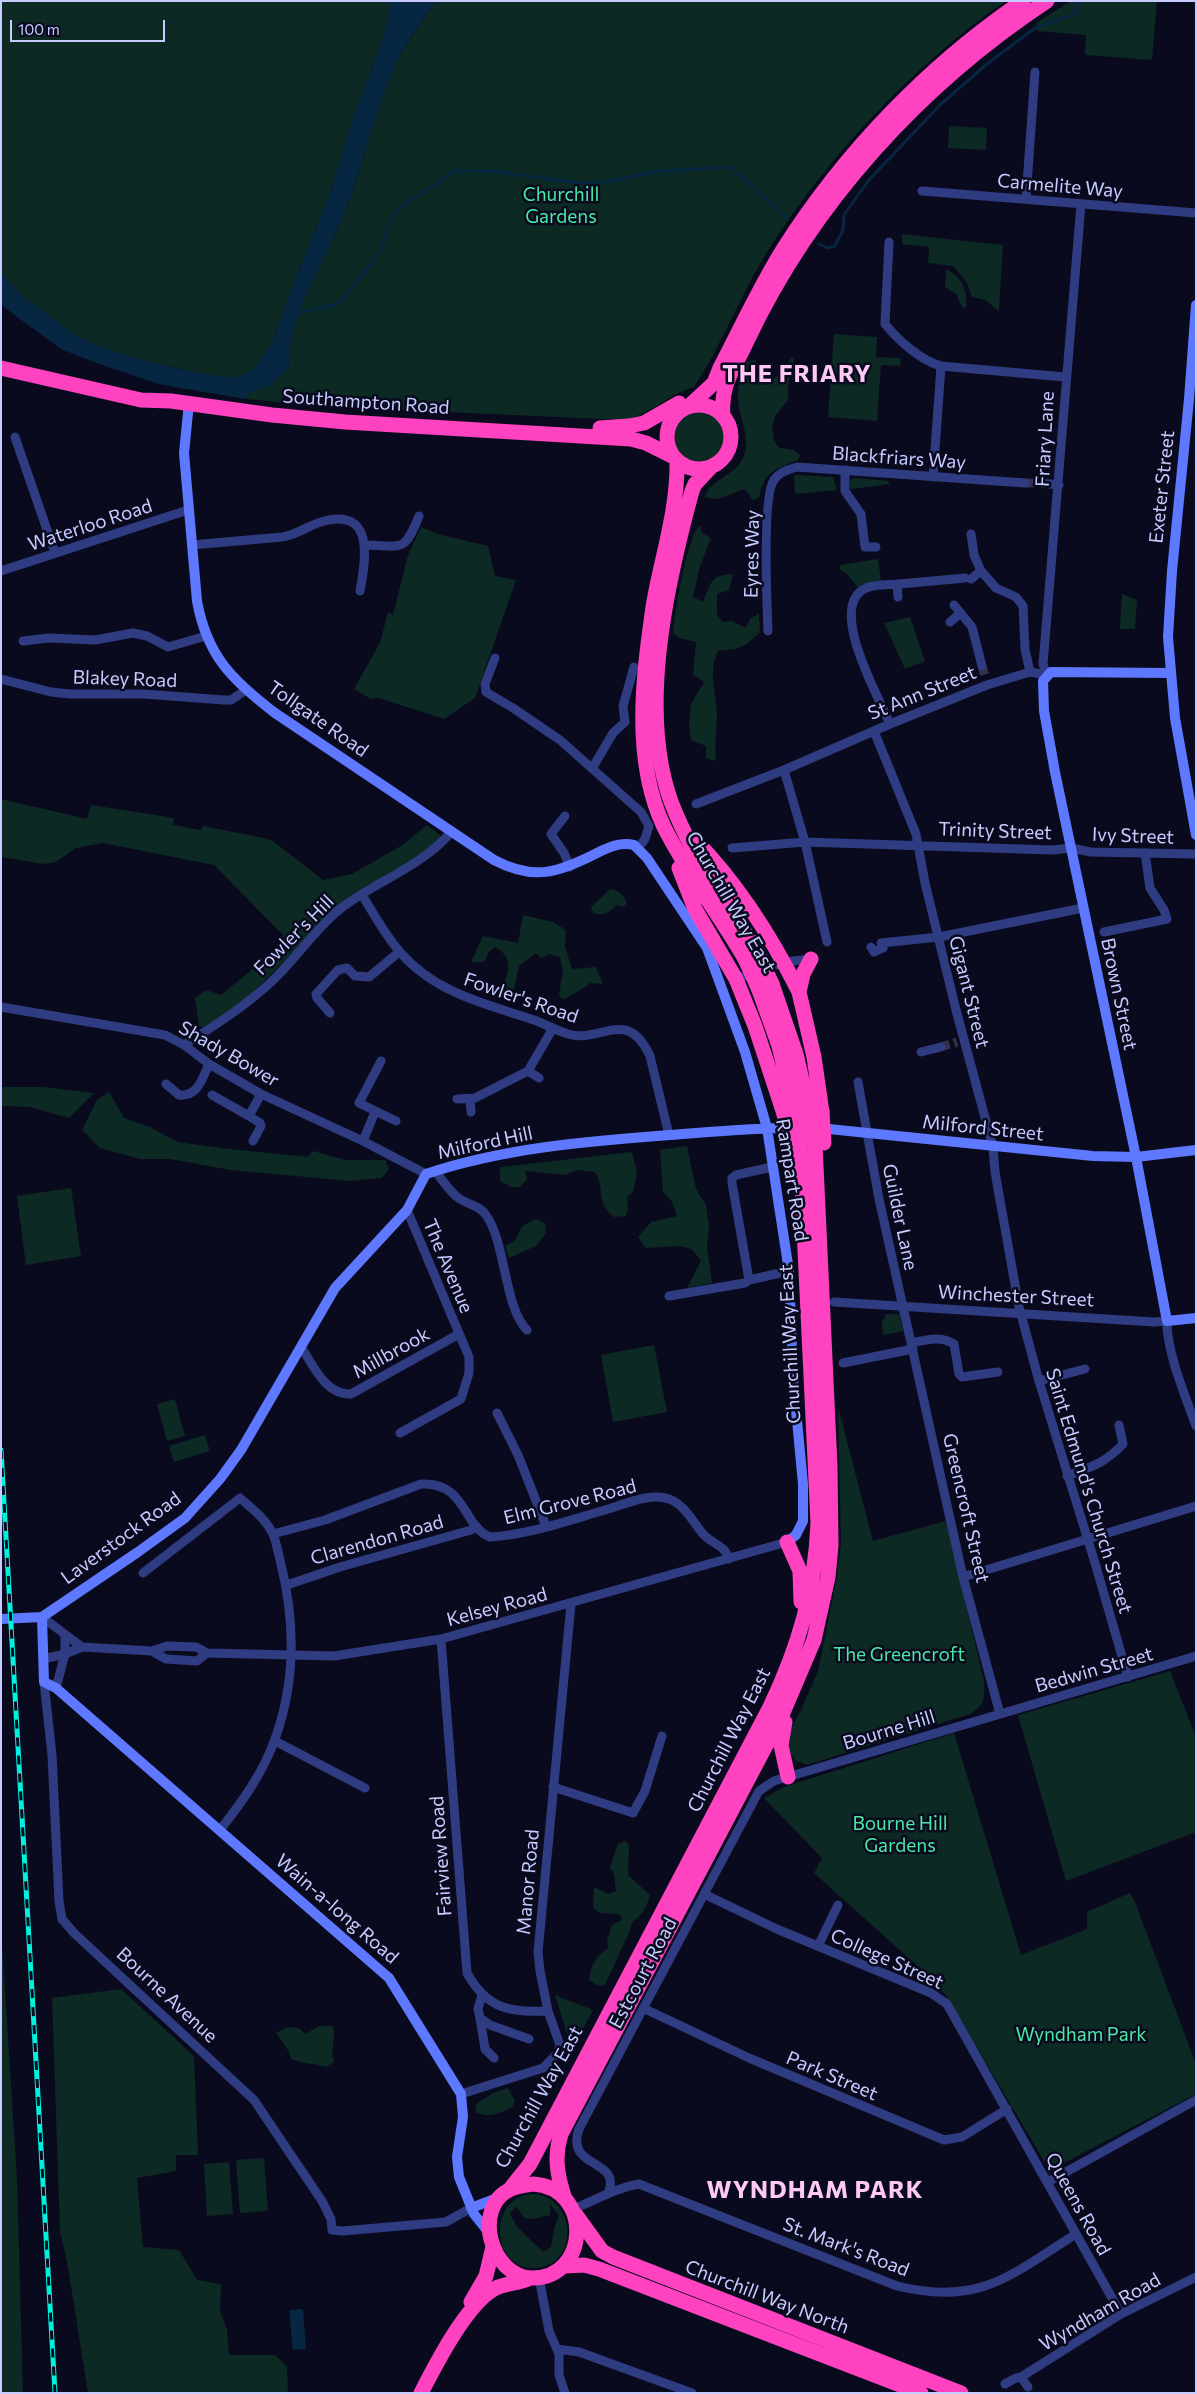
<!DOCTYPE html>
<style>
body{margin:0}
#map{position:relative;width:1197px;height:2394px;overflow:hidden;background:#0a0a1e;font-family:Commissioner,sans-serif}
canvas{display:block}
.frame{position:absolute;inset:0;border:2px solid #c7cbff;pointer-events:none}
.scale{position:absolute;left:10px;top:20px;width:155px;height:22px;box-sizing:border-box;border:2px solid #c7cbff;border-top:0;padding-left:6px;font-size:15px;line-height:18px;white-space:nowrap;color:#c7cbff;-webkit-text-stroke:4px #0a0a1e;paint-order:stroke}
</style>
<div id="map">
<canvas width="1197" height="2394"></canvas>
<div class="frame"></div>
<div class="scale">100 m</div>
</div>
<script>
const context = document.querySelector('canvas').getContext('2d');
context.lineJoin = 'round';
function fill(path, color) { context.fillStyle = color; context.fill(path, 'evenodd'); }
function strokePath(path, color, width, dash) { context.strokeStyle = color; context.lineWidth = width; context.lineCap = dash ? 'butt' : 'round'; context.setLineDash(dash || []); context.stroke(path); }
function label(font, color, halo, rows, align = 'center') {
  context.font = font + ' Commissioner,sans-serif'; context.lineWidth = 5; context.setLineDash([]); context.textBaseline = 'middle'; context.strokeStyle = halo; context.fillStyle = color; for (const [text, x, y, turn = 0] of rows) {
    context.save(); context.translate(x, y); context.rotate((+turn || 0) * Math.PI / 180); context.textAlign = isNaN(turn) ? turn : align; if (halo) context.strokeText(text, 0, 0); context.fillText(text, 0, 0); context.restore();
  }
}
fill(new Path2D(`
 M1,1H391L384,36L352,121L330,194L298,272L273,340L259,363L248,373L232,378L199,373L144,361L96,345L77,336L24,298L1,273Z
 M436,1H1006C915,63 824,160 766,254C739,297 722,345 694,387C668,394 652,414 625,420L333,407L245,399L251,392L269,386L289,368C285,320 324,262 342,219C362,171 372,120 392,72C403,46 420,25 436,1Z
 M1071,1H1157L1152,60L1085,55L1086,35L1037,31L1036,23Z
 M949,126L987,128L986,150L948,148Z
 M902,234L1003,245L999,311L985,300L972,297L967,283L953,266L928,263L929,247L902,244Z
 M946,269C962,276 968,292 966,308L962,307L956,294L945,287Z
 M834,334L877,337L876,357L901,358L900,366L881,365L877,421L828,417Z
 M792,357L794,360L788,385V400L775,416L772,427L774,441L779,448L794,450L800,455L798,460C775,470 765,470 759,497L753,500L745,489C731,493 719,503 705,497C710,479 737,475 744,456C751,435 738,417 738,396C737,386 743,373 746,362L756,360L759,373L767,380L775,378Z
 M671 437a28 28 0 1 1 56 0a28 28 0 1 1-56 0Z
 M794,475L833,477L837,490L795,494Z
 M855,478L888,481L890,484L851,489L849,481Z
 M700,525L702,533L711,538L700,566L693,597L703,602C711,583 710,575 733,574L729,590L717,594V615L723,622L732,621L746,628L750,619L759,613L760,632L747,644L735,649L718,651C708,671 716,691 717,712C717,728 714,743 716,759L713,761L706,758V746L691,740L689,723L691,704L704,682L693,675L696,642L679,638L673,633C675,613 687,536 700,525Z
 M421,527L438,534L488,546L495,576L516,580L475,698L444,719L379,698L371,699L354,689L380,643L388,612L393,615L408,555Z
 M878,559L881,581L864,584L858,588L846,573L840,570V565Z
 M1122,594L1137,600L1135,629H1120Z
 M910,617L925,661L905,669L884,623Z
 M1,799L87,819L91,805L174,818L173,825L201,830L203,826L264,838L273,841L323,880L352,874L401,846L427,825L441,836L438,842L430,849L340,906L245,1000L204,1027H199L195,998L206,990L221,995L283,944V935L214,865L103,843L76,848L56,862L43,864L1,857Z
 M610,889C619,891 624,894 627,904L622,907L617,905C609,913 604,916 593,913L591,907Z
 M523,915L553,922L566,930L565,947L572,969L596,967L603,984L590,983C582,991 574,992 565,999L561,998L559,994L563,971L560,957L549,954L541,958L536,953L519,966L512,999L506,1002C497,980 523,963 495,947L489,952L484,962H471L483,936L518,943Z
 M1,1087H43L94,1093L69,1118L30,1107L1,1106Z
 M109,1092L124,1118L150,1127L177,1142L229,1149L308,1157L313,1151L345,1160H385L389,1169L382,1178L350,1181L231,1170L170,1159H140L100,1148L82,1130L97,1100Z
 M687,1146L696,1189L706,1205L709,1225L707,1248L712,1283L687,1288L701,1261L692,1249L678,1246L646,1248L638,1237L651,1222L677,1216L671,1200L663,1192L660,1150Z
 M632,1152L637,1172L633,1192L627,1197L628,1208L626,1216L614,1217C594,1200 606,1189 595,1172L577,1170L565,1175L525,1171L527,1180L519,1187H511L500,1181V1167Z
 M71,1188L81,1256L26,1265L17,1196Z
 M536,1219L545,1223L546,1233L536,1246L509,1258L505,1246L515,1241L522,1226Z
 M885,1314H900L903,1331L883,1335L882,1320L885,1319Z
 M654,1345L667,1412L613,1422L601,1355Z
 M175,1399L185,1436L167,1441L157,1404Z
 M838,1407L873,1541L946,1521L984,1681C985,1698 985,1705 970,1714L807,1765L795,1760L784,1742L800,1712L818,1671L837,1577L841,1544Z
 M205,1435L210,1451L174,1462L169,1446Z
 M1170,1671L1196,1737V1832L1066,1881L1018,1715Z
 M954,1733L1021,1955L1087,1929V1912L1130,1893L1135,1902L1196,2064V2094L1060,2165L1047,2166L947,1997L931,1978L814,1873L822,1858L764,1798L784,1787Z
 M625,1841L629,1845L628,1875L650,1895C647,1906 642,1916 632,1922L629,1933L605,1985L599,1986L589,1980C591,1964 596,1957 608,1948L607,1940L612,1925L623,1919L619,1914L600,1913L593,1908L594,1887L608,1894L616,1891L614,1874L610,1867L618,1844Z
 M2,1944L17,2179L23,2393H1Z
 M121,1989L194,2056L198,2155H176V2171L137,2178L143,2247L179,2250L197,2280L221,2284L220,2311L227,2330L229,2355H275L287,2366L288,2393H88L68,2267L60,2231L52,1998Z
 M555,1995L593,2010L572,2049Z
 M320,2026H333C336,2039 330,2050 334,2062L326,2067C314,2063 303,2064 291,2059C289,2048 282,2043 276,2033L287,2027L299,2028L305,2034Z
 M508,2088L515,2101L513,2107C501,2113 488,2119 476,2112V2104L493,2093Z
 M264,2158L268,2211L240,2213L236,2160Z
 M229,2162L233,2214L207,2216L204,2164Z
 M532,2194C576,2195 582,2265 535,2268C492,2270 486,2198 532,2194ZM550,2204L559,2215L554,2229L551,2247L543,2252L517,2227L510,2213L517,2207L524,2218L533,2219L550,2215Z`), '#0d2923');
fill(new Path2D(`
 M391,1H436C419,25 403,46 392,72C372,120 362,171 342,219C324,261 285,323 289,368L269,386L251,392L245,399L158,384L91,361L61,349L1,305V273L24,298L77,336L96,345L144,361L199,373L232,378L248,373L259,363L273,340L298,272L330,194L352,121L384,36Z
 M303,2309L306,2349L293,2350L289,2310Z`), '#062641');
strokePath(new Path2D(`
 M819,244L828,248L835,246L843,230L844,215L868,181L941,104L987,64L1035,28L1075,14L1078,1
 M297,313L338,304L372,263L382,247L390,220L399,209L454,171H491L578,183L603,182L661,171L731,167L788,219`), '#062641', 3);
strokePath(new Path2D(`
 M1025,483H1041
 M982,666L985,677
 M941,1047L957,1042`), '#30314b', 9, [9, 4.5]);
strokePath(new Path2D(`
 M922,191L1196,213
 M1026,199L1035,72
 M889,242L885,324C899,341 920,360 941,366L1065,377
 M15,437L55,553
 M845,470V491L861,514L865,547H876
 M933,477L941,366
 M1041,483L1059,485
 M971,534L974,555L981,571L996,588L1016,597L1023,606L1025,649L1030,672
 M192,545L282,537C297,535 307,526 321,522C375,506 366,559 360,591
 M366,545C403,546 404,553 419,516
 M1,571L188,510
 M971,579L981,571
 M897,584L898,597
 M954,605L972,627L982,666
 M950,622L961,613
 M768,631C767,606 762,496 774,480C779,472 789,469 797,467L1025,483
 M23,641L49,638L95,640L133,633L147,636L168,647L206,636
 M495,658L485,684L486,692L513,708L560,740L641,812L649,826L645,839L639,847
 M1047,675L1043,664L1081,204
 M1,679L51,692L70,694H144L224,700H231L246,690
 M890,724C879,697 826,606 866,588C876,584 889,585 900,584C922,582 943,580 965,578
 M874,731L916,834L925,883L956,1010L993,1147L995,1172L1019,1307L1039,1381L1095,1563L1128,1677
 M593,767L613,733L625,722L623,706L634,667
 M784,770L805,842L827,942
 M696,804L784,770L890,724L987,685L1030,672L1047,675
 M565,816L551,834L564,853L570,867
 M732,848L805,842L1052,850L1071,848L1091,852L1196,854
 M362,895C374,914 385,935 400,952C436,994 487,1004 537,1021C547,1025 557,1031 568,1034C601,1044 627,1006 650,1056L669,1135
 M1104,932L1167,919L1164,910L1150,888L1145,853
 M871,947L874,952L883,948L881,943L939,937L1083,908
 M736,979L784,962L811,959
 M1,1007L165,1035L184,1045L209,1064L261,1094L363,1141L426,1174
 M330,1013L317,998L316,994L338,970L347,968L355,976L369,977L399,952
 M184,1045C214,1026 244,1007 270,983C295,960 314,930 340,909C376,881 422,867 452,831
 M921,1052L941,1047
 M381,1061L359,1103L396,1121
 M528,1071L539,1078
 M858,1082L879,1199L963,1577L1000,1714
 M166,1084L179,1095C198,1097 202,1079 209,1064
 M212,1095L249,1116L261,1094
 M457,1099L475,1098L528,1071L553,1028
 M470,1099L471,1112
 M249,1116L260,1123L261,1126L253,1141
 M363,1141L375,1112
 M772,1167L736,1175L732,1178V1183L749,1280L789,1271
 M435,1171C443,1180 450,1193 460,1199C469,1205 480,1206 486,1215C506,1243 504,1307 527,1330
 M669,1296L745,1283L749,1280
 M834,1302L1154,1322L1167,1321C1166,1350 1186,1398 1196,1426
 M911,1343C926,1340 940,1335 954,1344L959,1374L962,1377L998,1372
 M301,1347C314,1366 325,1395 351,1394L459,1334
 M843,1363L913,1349
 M1039,1381L1085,1369
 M497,1413L518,1455L546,1526
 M400,1433L461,1399L469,1373V1357L407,1210
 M1067,1476C1092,1467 1105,1463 1123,1444L1119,1425
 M273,1534L325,1520L421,1484C467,1482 462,1526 490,1537C527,1535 570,1520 605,1510C623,1505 650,1492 669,1499C684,1504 693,1522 703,1534C712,1544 725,1545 729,1559
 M143,1573L240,1498C252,1509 266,1519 273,1534C276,1542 278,1551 280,1560C295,1619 296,1681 275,1739C263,1773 242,1802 220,1830
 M963,1577L1196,1506
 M287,1585L340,1567L471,1530L477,1527
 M42,1617L82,1647
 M441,1639L467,1973C487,2009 510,2013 548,2011
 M152,1651L166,1659L197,1661L207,1653
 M43,1659L65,1654L82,1647L152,1651L167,1646L196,1647L207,1653L334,1656L441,1639L787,1542
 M44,1682L52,1755L59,1901L62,1919L74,1933L254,2100L322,2201L331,2219L332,2230L343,2231L446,2222L471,2208
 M56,1688L65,1654V1636
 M275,1741L365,1788
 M553,1787L633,1813L645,1791L662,1736
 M704,1894L779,1930L931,1993L947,2004L1121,2314
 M818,1946L838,1905
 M482,1995L478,2009L480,2018L490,2025L529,2039
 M643,2008L749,2058L944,2140L962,2137L1007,2109
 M480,2018L485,2049L494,2058
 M461,2094L543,2068L558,2053L560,2045L548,2011L540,1971L538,1952L571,1604
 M1048,2182L1196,2100
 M609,2191C620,2158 565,2169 579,2129L759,1791L774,1781L1196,1656
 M573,2209C596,2200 615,2188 639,2184L897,2286C980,2306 1009,2276 1076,2234
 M539,2277L549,2331L559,2354V2375L565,2393
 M557,2349L579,2352L692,2393
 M1021,2377L1028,2387
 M1005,2384L1016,2378L1021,2377L1121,2314L1196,2277`), '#303c82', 9);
strokePath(new Path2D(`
 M1196,305L1189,399L1172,571L1168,637L1175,718L1196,835
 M189,403L184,453L197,601C207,656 232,680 275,713L494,860C534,881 558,873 597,853C609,847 620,842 634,845L647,858L707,948L745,1052L767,1128L789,1271L793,1378L803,1484V1521L796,1535L787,1542
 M1170,673L1051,672L1043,681L1044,711L1055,772L1136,1157L1167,1321L1196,1318
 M819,1128L1093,1156L1136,1157L1196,1150
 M42,1617L44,1682L56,1688L389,1978L461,2094L463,2117L457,2157L459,2177L474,2214L489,2233
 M1,1619L42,1617L138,1552L185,1518L220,1479L241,1450L335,1288L407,1210L426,1174C503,1148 589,1141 670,1135C710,1132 751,1128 792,1128
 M471,2208L500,2197`), '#5e78ff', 10);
strokePath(new Path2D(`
 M1,368L141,400L171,401L272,415L345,422L631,439L646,443L672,456
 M667 437a32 32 0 1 1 64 0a32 32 0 1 1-64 0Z
 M688,407L714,383L720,368C741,328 760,286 784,248C845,152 929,65 1023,1
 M723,415C720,384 735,368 747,341C812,203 920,85 1047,1
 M600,428L629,426L644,423L679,403
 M677,461C678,510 661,559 653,607C643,678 632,759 664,827C687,873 719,914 745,959
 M710,468L695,484L692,491C666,586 635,721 676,814C697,864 731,907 758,954
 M695,840C738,884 772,938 799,992
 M679,868L695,909L736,979L755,1026L784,1114
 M811,959L803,974L799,992L814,1057L822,1112
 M772,984L796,1054L809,1110
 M759,990L779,1046L795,1112
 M787,1542L800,1571L801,1602
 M785,1722L781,1745L788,1777
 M533,2184C594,2188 589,2279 532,2278C491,2277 471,2207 511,2189C517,2186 526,2185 533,2184Z
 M510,2189L530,2164L770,1707C799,1646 815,1591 818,1523L800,1145
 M564,2196C557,2174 554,2156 561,2134L782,1715L814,1640L828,1577L831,1546L830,1466L815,1144
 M576,2215L602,2251L613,2257L961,2393
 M565,2266L584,2265L599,2269L921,2393
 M471,2302L486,2276L493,2247
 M421,2393C436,2364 466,2305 494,2289C505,2283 518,2284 530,2278`), '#ff42bf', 15);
const rail = new Path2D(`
 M1,1450L55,2393`);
strokePath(rail, '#00f2de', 5);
strokePath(rail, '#0a0a1e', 3, [9]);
strokePath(new Path2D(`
 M758,954L772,984
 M745,959L759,990
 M809,1110L815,1144
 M795,1112L800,1145
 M822,1112L824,1143
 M784,1114L790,1143`), '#ff42bf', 15);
label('19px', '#c7cbff', '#0a0a1e', [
 ["Carmelite Way",1060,186,5],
 ["Southampton Road",366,402,4],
 ["Friary Lane",1045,439,-87],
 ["Blackfriars Way",899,458,4],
 ["Exeter Street",1162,487,-84],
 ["Waterloo Road",90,525,-18],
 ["Eyres Way",752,554,-89],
 ["Blakey Road",125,679,2],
 ["St Ann Street",922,693,-22],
 ["Tollgate Road",318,719,35],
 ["Trinity Street",995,831,2],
 ["Ivy Street",1133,836,2],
 ["Churchill Way East",731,902,60],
 ["Fowler's Hill",294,935,-45],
 ["Gigant Street",969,992,76],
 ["Brown Street",1119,994,78],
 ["Fowler's Road",521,998,19],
 ["Shady Bower",229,1054,30],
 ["Milford Street",983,1128,6],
 ["Milford Hill",485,1143,-12],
 ["Rampart Road",792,1180,81],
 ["Guilder Lane",900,1217,78],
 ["The Avenue",448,1266,67],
 ["Winchester Street",1016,1296,3],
 ["Churchill Way East",790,1344,-93],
 ["Millbrook",391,1353,-29],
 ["Saint Edmund's Church Street",1089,1491,73],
 ["Elm Grove Road",570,1502,-14],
 ["Greencroft Street",966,1508,77],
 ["Laverstock Road",121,1538,-36],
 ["Clarendon Road",377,1540,-16],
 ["Kelsey Road",497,1607,-15],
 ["Bedwin Street",1094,1670,-16],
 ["Bourne Hill",889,1730,-17],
 ["Churchill Way East",729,1740,-63],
 ["Fairview Road",441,1856,-94],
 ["Manor Road",528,1882,-85],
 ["Wain-a-long Road",337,1909,41],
 ["College Street",887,1959,24],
 ["Estcourt Road",643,1973,-62],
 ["Bourne Avenue",167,1995,43],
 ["Park Street",832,2076,23],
 ["Churchill Way East",539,2097,-61],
 ["Queens Road",1078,2204,61],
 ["St. Mark's Road",846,2247,21],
 ["Churchill Way North",767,2297,21],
 ["Wyndham Road",1100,2312,-30]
]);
label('19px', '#49e9a4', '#0a0a1e', [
 ["Churchill",561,195],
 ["Gardens",561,217],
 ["The Greencroft",899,1655],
 ["Bourne Hill",900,1824],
 ["Gardens",900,1846],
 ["Wyndham Park",1081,2035]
]);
context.letterSpacing = '1px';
label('bold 24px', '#ffc9f5', '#0a0a1e', [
 ["THE FRIARY",797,374],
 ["WYNDHAM PARK",815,2190]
]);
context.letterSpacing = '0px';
</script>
